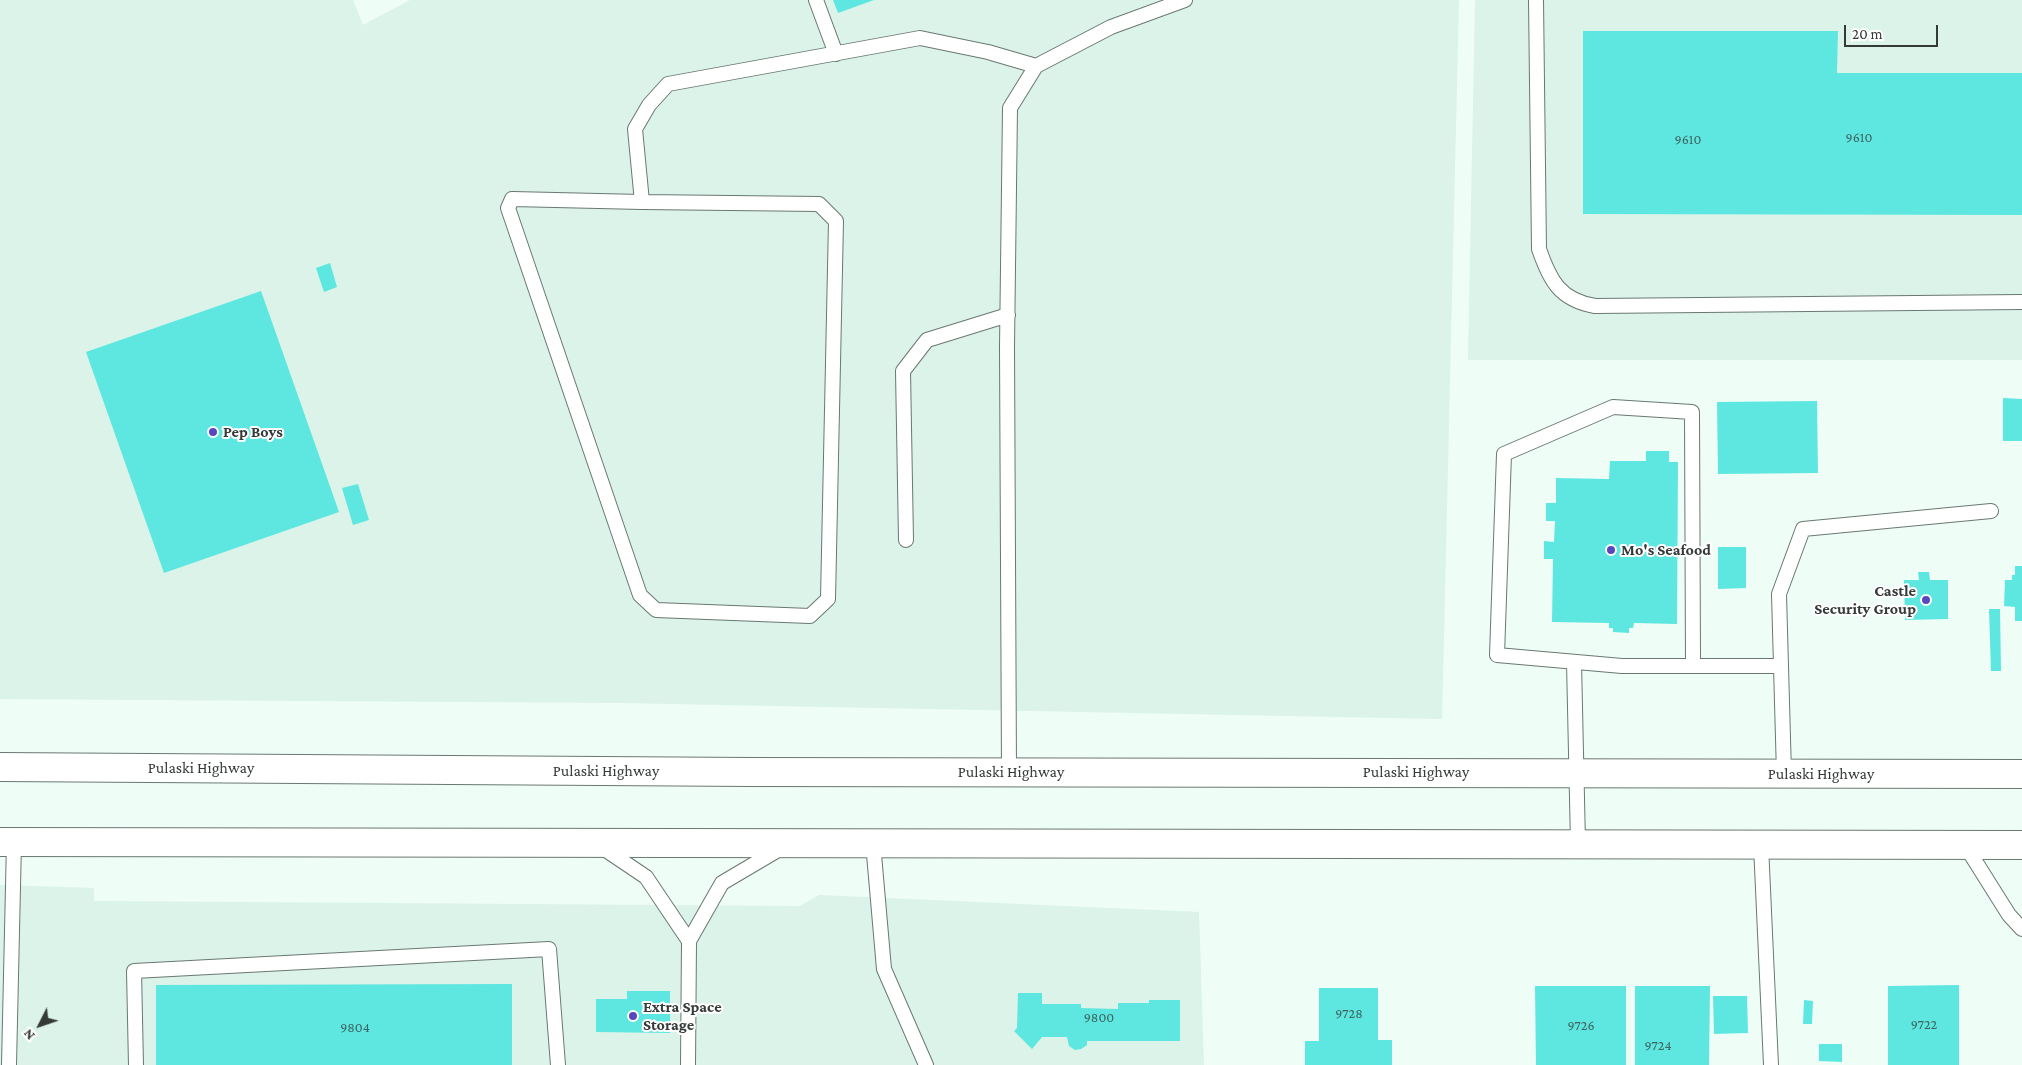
<!DOCTYPE html>
<style>
body{margin:0}
#map{position:relative;width:2022px;height:1065px;overflow:hidden;background:#eefdf6;font-family:"Crimson Pro",serif}
canvas{display:block}
.north{position:absolute;left:15px;top:1000px;width:50px;height:50px;-webkit-text-stroke:4px #fff;paint-order:stroke;rotate:229deg;font-size:14px;font-weight:700;line-height:20px;text-align:center;color:#343a37}
.north::after{content:'';display:block;margin:auto;width:18px;height:22px;background:#343a37;clip-path:polygon(50% 0,100% 100%,50% 72%,0 100%)}
.scale{position:absolute;left:1844px;top:25px;width:94px;height:22px;box-sizing:border-box;border:2px solid #343a37;border-top:0;padding-left:6px;font-size:15px;line-height:18px;white-space:nowrap;color:#343a37;-webkit-text-stroke:4px #fff;paint-order:stroke}
</style>
<div id="map">
<canvas width="2022" height="1065"></canvas>
<div class="north">N</div>
<div class="scale">20 m</div>
</div>
<script>
const context = document.querySelector('canvas').getContext('2d');
context.lineJoin = 'round';
function fill(path, color) { context.fillStyle = color; context.fill(path, 'evenodd'); }
function strokePath(path, color, width, dash) { context.strokeStyle = color; context.lineWidth = width; context.lineCap = dash ? 'butt' : 'round'; context.setLineDash(dash || []); context.stroke(path); }
function label(font, color, halo, rows, align = 'center') {
  context.font = font + ' "Crimson Pro",serif'; context.lineWidth = 4; context.setLineDash([]); context.textBaseline = 'middle'; context.strokeStyle = halo; context.fillStyle = color; for (const [text, x, y, turn = 0] of rows) {
    context.save(); context.translate(x, y); context.rotate((+turn || 0) * Math.PI / 180); context.textAlign = isNaN(turn) ? turn : align; if (halo) context.strokeText(text, 0, 0); context.fillText(text, 0, 0); context.restore();
  }
}
fill(new Path2D(`
 M0,0H353L363,25L410,0H1459L1442,719L623,703L0,699Z
 M1475,0H2022V360H1468Z
 M0,885L94,888V901L800,906L819,895L1199,912L1204,1065H0Z`), '#dbf3e8');
fill(new Path2D(`
 M833,0H874L838,13Z
 M1583,31H1838L1837,73H2022V215L1583,214Z
 M330,263L337,287L324,292L316,268Z
 M261,291L339,512L164,573L86,352Z
 M2003,398L2022,399V441H2003Z
 M1817,401L1818,473L1718,474L1717,402Z
 M1646,451H1669V462H1678L1677,624L1634,623L1633,628H1629V633L1613,632V628H1609V623L1552,622L1553,559H1544V541L1554,542L1555,521H1546V503H1556V478L1609,479L1610,461H1646Z
 M358,484L369,520L353,525L342,488Z
 M1718,547H1746V588L1718,589Z
 M2015,566H2022V621H2015V607L2004,606L2005,580H2012V575H2015Z
 M1918,572H1929L1930,580H1948V619L1905,620L1904,580H1919Z
 M1989,609H2000L2001,671H1991Z
 M512,984V1065H156V985Z
 M1959,985V1065H1888V986Z
 M1535,986H1626V1065H1536Z
 M1635,986H1710L1709,1065H1635Z
 M1319,988H1378V1040H1392V1065H1305V1041H1319Z
 M627,991H670V1033L596,1032V999H627Z
 M1018,993H1042V1004H1081V1008L1118,1009V1003H1149V1000H1180V1041H1087V1045L1081,1049L1075,1050L1069,1046L1067,1037H1042L1032,1049L1014,1031L1017,1028Z
 M1713,996H1747L1748,1033L1714,1034Z
 M1804,1000L1813,1001L1812,1024H1803Z
 M1819,1044H1842V1062L1819,1061Z`), '#5de7e0');
const lane = new Path2D(`
 M816,0L836,54
 M1536,0L1539,249C1550,281 1560,300 1595,306L2022,302
 M642,202L512,199L508,208L640,595L656,610L810,616L828,599L836,221L819,204L642,202L635,129L649,105L668,84L920,38L988,52L1036,66
 M906,540L903,371L927,340L1008,315
 M1574,662L1578,844
 M1693,666L1692,412L1613,407L1504,454L1497,655L1622,666H1781
 M1009,772L1007,347L1010,108L1036,66L1111,27L1185,0
 M1784,774L1779,594L1803,529L1991,511
 M873,843L884,969L926,1065
 M1761,845L1771,1065
 M1965,845L2009,915L2022,929
 M600,846L646,877L689,941
 M9,1065L14,842
 M136,1065L134,971L549,949L558,1065
 M688,1065L689,941L722,883L783,847`);
const highway = new Path2D(`
 M0,767L751,772L2022,774
 M0,842L2022,845`);
strokePath(lane, '#6a7872', 16);
strokePath(highway, '#6a7872', 30);
strokePath(lane, '#fff', 14);
strokePath(highway, '#fff', 28);
for (const [x, y, r, color] of [
 [213,432,5,"#5947bf"],
 [1611,550,5,"#5947bf"],
 [1926,600,5,"#5947bf"],
 [633,1016,5,"#5947bf"]
]) { const dot = new Path2D(); dot.arc(x, y, r, 0, 2 * Math.PI); context.fillStyle = color; context.fill(dot); strokePath(dot, '#fff', 2); }
label('14px', '#3e6561', null, [
 ["9610",1859,138],
 ["9610",1688,140],
 ["9728",1349,1014],
 ["9800",1099,1018],
 ["9722",1924,1025],
 ["9726",1581,1026],
 ["9804",355,1028],
 ["9724",1658,1046]
]);
label('bold 16px', '#343a37', '#fff', [
 ["Pep Boys",223,432],
 ["Mo's Seafood",1621,550],
 ["Castle",1916,591,"right"],
 ["Security Group",1916,609,"right"],
 ["Extra Space",643,1007],
 ["Storage",643,1025]
], 'left');
label('16px', '#343a37', '#fff', [
 ["Pulaski Highway",201,768],
 ["Pulaski Highway",606,771],
 ["Pulaski Highway",1011,772],
 ["Pulaski Highway",1416,772],
 ["Pulaski Highway",1821,774]
]);
</script>
